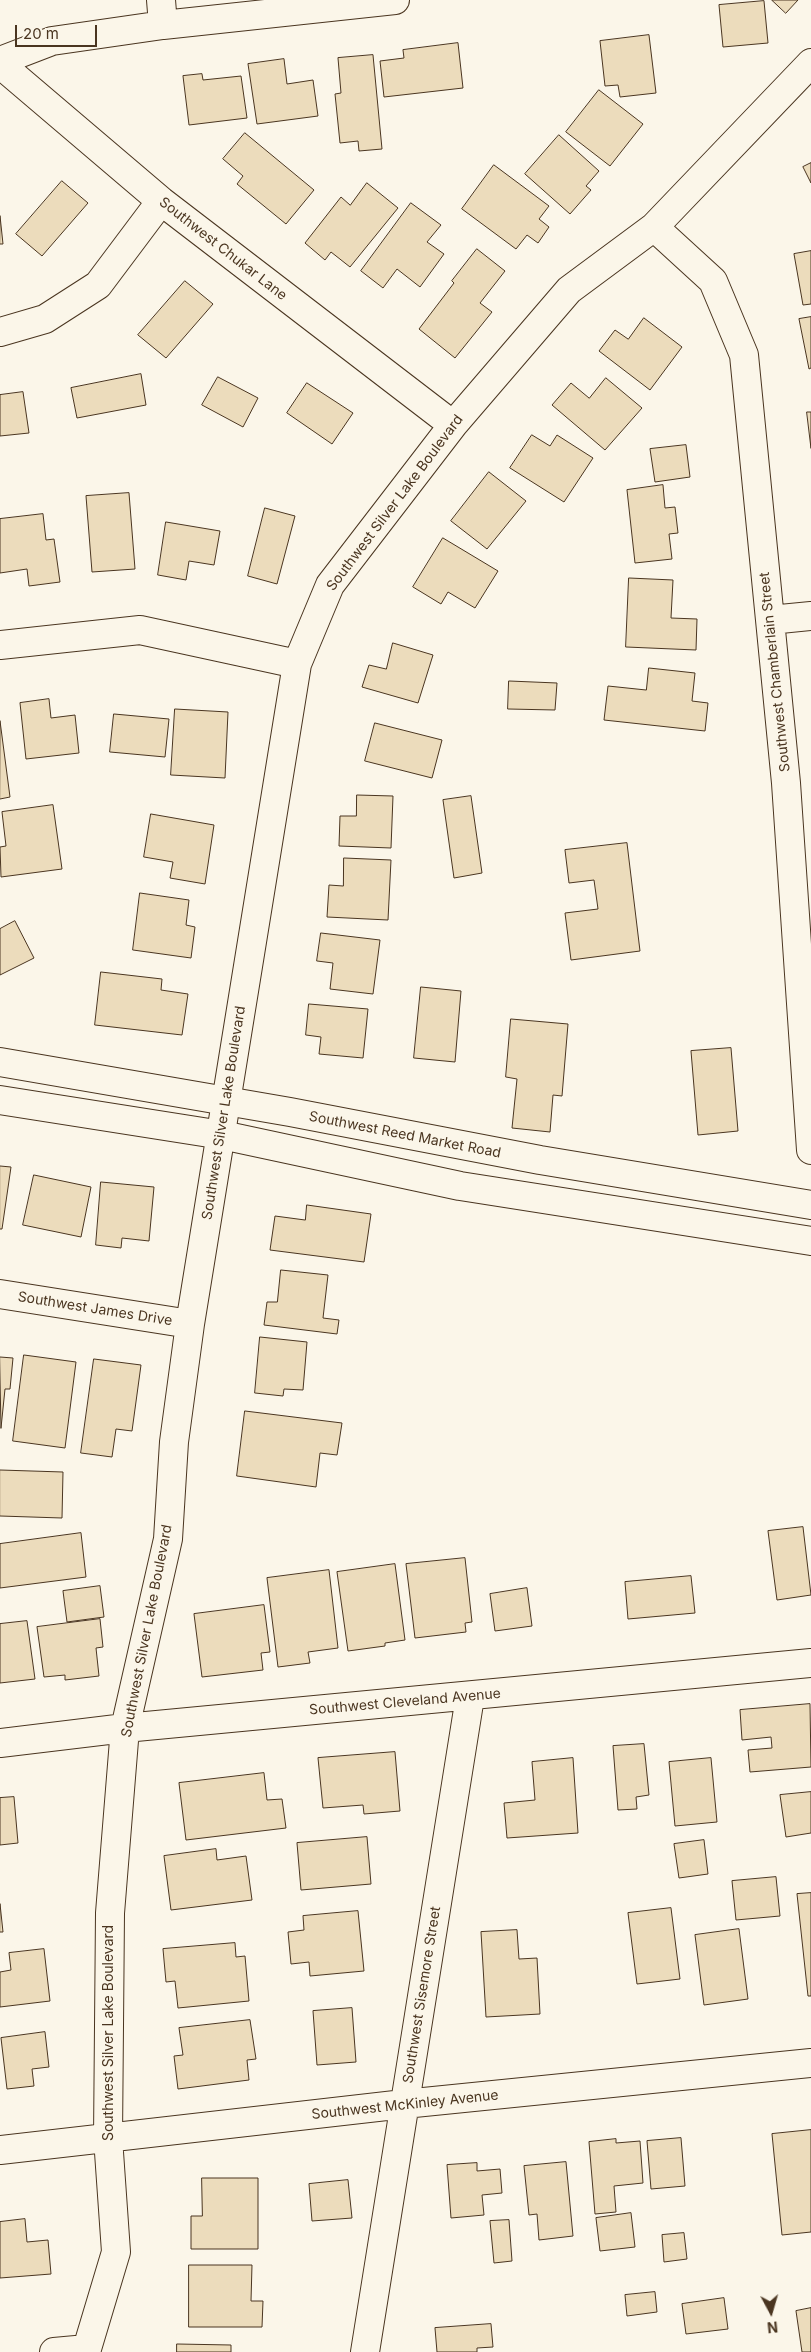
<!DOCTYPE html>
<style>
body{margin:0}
#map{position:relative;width:811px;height:2352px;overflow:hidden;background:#fbf6e9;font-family:Inter,sans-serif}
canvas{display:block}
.north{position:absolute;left:746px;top:2287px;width:50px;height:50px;-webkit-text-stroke:4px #fbf6e9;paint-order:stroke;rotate:174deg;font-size:14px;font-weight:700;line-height:20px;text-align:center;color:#4a3520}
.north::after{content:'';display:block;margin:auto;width:18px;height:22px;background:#4a3520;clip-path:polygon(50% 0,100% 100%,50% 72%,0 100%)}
.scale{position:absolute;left:15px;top:25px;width:82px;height:22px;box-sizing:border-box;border:2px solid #4a3520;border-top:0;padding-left:6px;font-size:15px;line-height:18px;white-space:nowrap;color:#4a3520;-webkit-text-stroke:4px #fbf6e9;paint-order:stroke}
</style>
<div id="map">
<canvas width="811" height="2352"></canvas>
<div class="north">N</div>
<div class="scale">20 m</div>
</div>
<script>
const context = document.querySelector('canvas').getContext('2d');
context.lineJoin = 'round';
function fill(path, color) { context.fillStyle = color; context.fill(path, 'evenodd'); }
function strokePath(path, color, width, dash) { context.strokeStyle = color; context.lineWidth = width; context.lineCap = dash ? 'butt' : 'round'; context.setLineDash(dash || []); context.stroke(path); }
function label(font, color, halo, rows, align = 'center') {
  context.font = font + ' Inter,sans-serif'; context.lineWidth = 4; context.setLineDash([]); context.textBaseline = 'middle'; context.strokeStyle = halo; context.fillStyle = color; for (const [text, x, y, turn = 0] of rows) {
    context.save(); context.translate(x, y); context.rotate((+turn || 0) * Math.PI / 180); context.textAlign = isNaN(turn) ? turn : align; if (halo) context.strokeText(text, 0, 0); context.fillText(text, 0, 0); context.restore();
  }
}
const building = new Path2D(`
 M772,0H798L786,13Z
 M764,1L768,43L723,47L719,5Z
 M649,35L656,93L620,97L618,85L605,86L600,41Z
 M458,43L463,88L384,97L380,61L404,58L403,50Z
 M373,55L382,149L359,151L358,141L340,143L335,94L341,93L338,58Z
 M284,59L287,84L313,80L318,116L257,124L248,64Z
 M202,74L203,80L241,76L247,118L189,125L183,76Z
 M599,90L643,124L610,166L566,132Z
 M245,133L314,190L286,224L237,184L243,176L223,159Z
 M559,135L599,171L586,186L591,190L570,214L525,174Z
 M811,163V183L803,167Z
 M494,165L549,206L539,219L549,227L538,243L527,235L516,249L462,209Z
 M62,181L88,203L42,256L16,234Z
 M367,183L398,208L350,267L331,252L325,260L305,243L341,197L350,205Z
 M411,203L441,225L427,242L444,254L420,287L397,269L383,288L361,271Z
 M0,216L3,244H0Z
 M477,249L505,271L480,303L492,312L455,358L419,329L454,283L452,281Z
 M811,251V304L803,305L794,254Z
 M185,281L213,304L166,358L138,335Z
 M811,317V368L809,369L799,319Z
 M644,318L682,347L650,390L599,351L615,330L628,339Z
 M141,374L146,405L77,418L71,388Z
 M218,377L258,398L243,427L202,405Z
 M606,378L642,408L605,450L552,405L571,383L589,398Z
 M307,383L353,413L332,444L287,413Z
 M23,392L29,433L0,436V395Z
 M807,412H811V448Z
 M532,435L550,446L557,435L593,458L564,502L510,468Z
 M686,445L690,477L655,482L650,449Z
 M489,472L526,501L487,549L451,521Z
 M663,485L665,508L675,507L678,533L669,534L672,559L635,563L627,490Z
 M129,493L135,569L92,572L86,496Z
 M265,508L295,516L277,584L248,576Z
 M43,514L46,540L54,539L60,582L29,586L27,569L0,573V519Z
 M166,522L220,531L214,565L189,561L186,580L158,575Z
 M443,538L498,571L475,608L448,592L441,604L413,587Z
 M629,578L673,580L671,618L697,619L696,650L626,647Z
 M393,643L433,655L418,703L362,687L369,665L386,669Z
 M649,668L695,673L692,701L708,703L705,731L604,720L608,686L646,690Z
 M509,681L557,683L555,710L508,709Z
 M49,699L51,718L75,715L79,753L26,759L20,703Z
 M175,709L228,712L225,778L171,775Z
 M114,714L169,719L165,757L110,752Z
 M0,721L10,797L0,799Z
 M375,723L442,740L432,778L365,761Z
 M357,795L393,796L391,848L339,846L340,816H356Z
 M471,796L482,873L454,878L443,800Z
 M53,805L62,869L1,877L0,847L6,846L2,812Z
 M151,814L214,825L205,884L170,878L173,862L144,857Z
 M627,843L640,951L571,960L565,913L598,909L594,880L569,883L565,850Z
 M344,858L391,860L388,920L327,917L329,885L343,886Z
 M140,893L189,900L186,925L195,927L191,958L133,950Z
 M15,921L34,958L0,975V929Z
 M321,933L380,940L373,994L330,989L333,963L317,961Z
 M101,972L162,979L161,990L188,994L182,1035L95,1025Z
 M421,987L461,991L455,1062L414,1058Z
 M309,1004L368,1009L363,1058L319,1054L321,1037L306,1035Z
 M511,1019L568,1024L562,1096L553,1095L550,1132L512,1128L517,1079L506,1077Z
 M731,1048L738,1131L698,1135L691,1051Z
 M0,1166L11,1167L2,1229H0Z
 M34,1175L91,1187L81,1237L23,1225Z
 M101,1182L154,1187L149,1241L122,1238L121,1248L96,1245Z
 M307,1205L371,1214L364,1262L270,1250L275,1216L305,1220Z
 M281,1270L328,1275L323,1318L339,1320L337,1334L264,1325L267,1302H277Z
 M260,1337L307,1342L303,1390L284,1389L283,1396L255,1393Z
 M24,1355L76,1362L65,1448L13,1441Z
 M0,1357L13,1358L10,1389H5L1,1428Z
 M94,1359L141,1365L132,1431L116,1429L112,1457L81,1453Z
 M245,1411L342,1423L337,1455L320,1453L316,1487L237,1476Z
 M0,1470L63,1472L62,1518L0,1516Z
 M803,1527L811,1595L777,1600L768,1531Z
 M81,1533L86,1577L0,1588V1544Z
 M465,1558L472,1622L465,1623L466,1632L415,1638L406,1564Z
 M395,1564L405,1640L385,1643V1646L348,1651L337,1572Z
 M329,1570L338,1648L308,1652L310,1663L278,1667L267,1578Z
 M691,1576L695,1613L628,1619L625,1582Z
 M100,1586L104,1617L67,1622L63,1591Z
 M527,1588L532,1626L495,1631L490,1594Z
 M264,1605L270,1652L261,1653L263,1670L202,1677L194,1614Z
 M100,1619L103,1647L96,1648L99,1676L65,1680V1675L44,1677L37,1627Z
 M27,1621L35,1679L0,1683V1624Z
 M810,1704L811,1767L750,1772L748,1750L772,1748L771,1737L742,1740L740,1710Z
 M644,1744L649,1795L636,1797L637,1809L618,1810L613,1746Z
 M395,1752L400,1811L364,1814L363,1805L323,1808L318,1758Z
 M573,1758L578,1833L507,1838L504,1803L535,1800L532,1762Z
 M711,1758L717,1822L675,1826L669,1762Z
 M264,1773L267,1800L282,1799L286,1828L186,1840L179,1783Z
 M811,1792V1833L786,1837L780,1795Z
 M14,1797L18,1843L0,1845V1798Z
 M367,1837L371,1884L301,1890L297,1843Z
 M704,1840L708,1874L679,1878L674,1844Z
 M216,1849L217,1860L246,1856L252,1900L171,1910L164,1856Z
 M776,1877L780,1916L736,1920L732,1881Z
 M811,1893V1996H808L797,1894Z
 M0,1904L3,1932H0Z
 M671,1908L680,1979L637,1984L628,1913Z
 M358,1911L364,1971L310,1976L309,1962L291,1964L288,1932L304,1930L303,1916Z
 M739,1929L748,1999L704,2005L695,1935Z
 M517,1930L519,1959L537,1958L540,2014L486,2017L481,1932Z
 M235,1943L236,1957L245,1956L249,2001L178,2008L175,1981L166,1982L163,1949Z
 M44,1949L50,2001L0,2007V1972L11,1970L9,1953Z
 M352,2008L356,2062L317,2065L313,2011Z
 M250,2020L256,2059L247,2060L249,2080L178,2089L174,2056L183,2055L179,2028Z
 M45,2032L49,2067L32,2069L34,2086L7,2089L1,2038Z
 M811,2130V2232L782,2235L772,2134Z
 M681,2138L685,2186L651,2189L647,2141Z
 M616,2139V2143L640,2141L643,2183L614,2186L616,2212L595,2214L589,2142Z
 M566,2162L573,2236L539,2240L537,2214L529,2215L524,2166Z
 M477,2163V2171L500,2169L502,2193L482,2195L484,2215L451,2218L447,2165Z
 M202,2178H258V2249H191V2216H202Z
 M348,2180L352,2218L312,2221L309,2184Z
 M631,2213L635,2247L600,2251L596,2218Z
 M25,2219L27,2242L48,2240L51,2274L0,2278V2222Z
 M509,2220L512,2261L494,2263L490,2221Z
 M684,2233L687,2259L664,2262L662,2235Z
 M189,2265H252L251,2301H263L262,2327H189Z
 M655,2292L657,2312L627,2316L625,2295Z
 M724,2298L728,2329L686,2334L682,2304Z
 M811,2308V2352H802L796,2311Z
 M491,2324L493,2347L477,2348V2352H437L435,2328Z
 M177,2344L231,2345V2352H177Z`);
fill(building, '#ecdcbc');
strokePath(building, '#4a3520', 1);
const minor = new Path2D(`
 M161,0L163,25
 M0,61L52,41L163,25L395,0
 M0,64L161,201L453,425
 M654,227L713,281L744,355L786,783L811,1150
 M0,332L45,319L98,285L161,201
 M770,620L811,616
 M0,645L140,630L297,664
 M0,1294L190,1324
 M0,1743L125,1728L811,1663
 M0,2150L404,2104L811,2063
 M54,2352L87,2349
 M86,2352L116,2252L108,2138L110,1913L125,1728L168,1539L174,1442L190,1324L297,664L330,585L453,425L569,290L654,227L811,63
 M365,2352L470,1697`);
const major = new Path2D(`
 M0,1062L290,1112L540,1160L811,1205
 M0,1100L222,1135L460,1186L811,1241`);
strokePath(minor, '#4a3520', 30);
strokePath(major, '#4a3520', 30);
strokePath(minor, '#fbf6e9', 28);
strokePath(major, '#fbf6e9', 28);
label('14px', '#4a3520', '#fbf6e9', [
 ["Southwest Chukar Lane",223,249,38],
 ["Southwest Silver Lake Boulevard",395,503,-53],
 ["Southwest Chamberlain Street",775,672,-96],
 ["Southwest Silver Lake Boulevard",224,1113,-81],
 ["Southwest Reed Market Road",405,1135,11],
 ["Southwest James Drive",95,1309,9],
 ["Southwest Silver Lake Boulevard",147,1631,-79],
 ["Southwest Cleveland Avenue",405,1702,-5],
 ["Southwest Sisemore Street",422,1995,-81],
 ["Southwest Silver Lake Boulevard",109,2033,-90],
 ["Southwest McKinley Avenue",405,2105,-6]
]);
</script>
